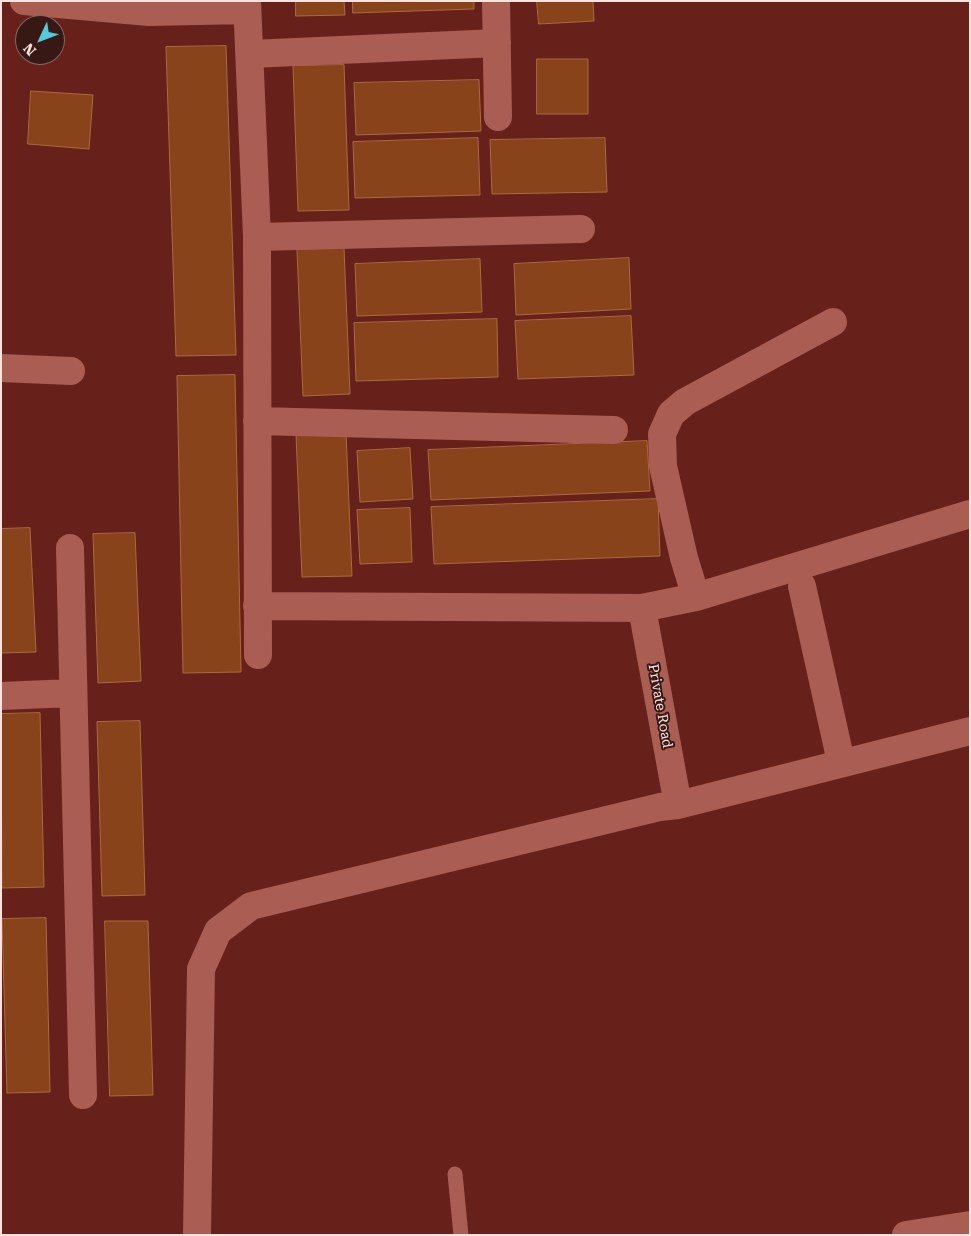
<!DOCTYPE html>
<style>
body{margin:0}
#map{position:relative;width:971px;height:1236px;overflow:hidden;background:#67211a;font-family:"Roboto Serif",serif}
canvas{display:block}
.frame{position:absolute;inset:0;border:2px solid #fee3df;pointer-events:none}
.north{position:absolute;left:15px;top:15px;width:50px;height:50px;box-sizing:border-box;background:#381814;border:1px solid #876965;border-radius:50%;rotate:227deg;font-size:14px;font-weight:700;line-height:20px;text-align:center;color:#fee3df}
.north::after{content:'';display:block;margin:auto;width:18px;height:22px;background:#53cadc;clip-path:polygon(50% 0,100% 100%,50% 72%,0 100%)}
</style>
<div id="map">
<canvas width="971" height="1236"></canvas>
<div class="frame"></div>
<div class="north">N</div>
</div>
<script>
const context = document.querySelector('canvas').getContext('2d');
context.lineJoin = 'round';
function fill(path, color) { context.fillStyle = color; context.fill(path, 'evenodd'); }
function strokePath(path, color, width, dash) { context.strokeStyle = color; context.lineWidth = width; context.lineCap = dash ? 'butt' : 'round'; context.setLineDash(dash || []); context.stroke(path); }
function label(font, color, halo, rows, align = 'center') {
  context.font = font + ' "Roboto Serif",serif'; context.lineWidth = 4; context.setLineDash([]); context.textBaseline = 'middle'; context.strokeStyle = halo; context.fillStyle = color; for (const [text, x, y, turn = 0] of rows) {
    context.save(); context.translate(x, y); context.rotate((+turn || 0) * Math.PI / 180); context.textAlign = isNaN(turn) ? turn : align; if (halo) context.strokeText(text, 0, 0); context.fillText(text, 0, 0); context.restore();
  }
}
const building = new Path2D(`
 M296,1H344L345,15L296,16Z
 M353,1H474V9L353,13Z
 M537,1H593L594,21L539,24Z
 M226,46L236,355L176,356L166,47Z
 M537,59H588V114H537Z
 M344,65L349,210L298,211L293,66Z
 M479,80L481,131L356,135L354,83Z
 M31,91L93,95L89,149L28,144Z
 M478,138L480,195L355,198L353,142Z
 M605,138L607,192L492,194L490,140Z
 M344,248L350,394L303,396L297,250Z
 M629,258L631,309L516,315L514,264Z
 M480,259L482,312L357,316L355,264Z
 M631,316L634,375L518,379L515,321Z
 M497,319L498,377L356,381L354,323Z
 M235,375L241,672L183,673L177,376Z
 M346,432L352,576L302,577L296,434Z
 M647,441L650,491L431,500L428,450Z
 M410,448L413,499L360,502L357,451Z
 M658,499L660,556L434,564L431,507Z
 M410,508L412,562L360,564L357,510Z
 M30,528L36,652L1,653V529Z
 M135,533L141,681L98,683L93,534Z
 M40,713L44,887L2,888L1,714Z
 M140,721L145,895L102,896L97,722Z
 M46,918L50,1092L7,1093L2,919Z
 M105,921H148L153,1095L110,1096Z`);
fill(building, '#88431a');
strokePath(building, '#ad6943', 1);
strokePath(new Path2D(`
 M455,1174L461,1235`), '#aa5d52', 15);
strokePath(new Path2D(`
 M24,1L149,12L247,10
 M247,1L257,237L258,655
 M496,1L498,117
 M251,54L497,43
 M257,237L581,229
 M1,368L71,371
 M257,421L614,430
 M70,548L83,1095
 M802,586L841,762
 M696,597L684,558L663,466L662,434L671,414L685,402L833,322
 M257,606L642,608L696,597L970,514
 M642,608L678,805
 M1,696L72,693
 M197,1235L201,969L218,931L251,906L660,807L678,805L970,731
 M906,1235L970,1225`), '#aa5d52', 28);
label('14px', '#fee3df', '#381814', [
 ["Private Road",660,706,80]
]);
</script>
